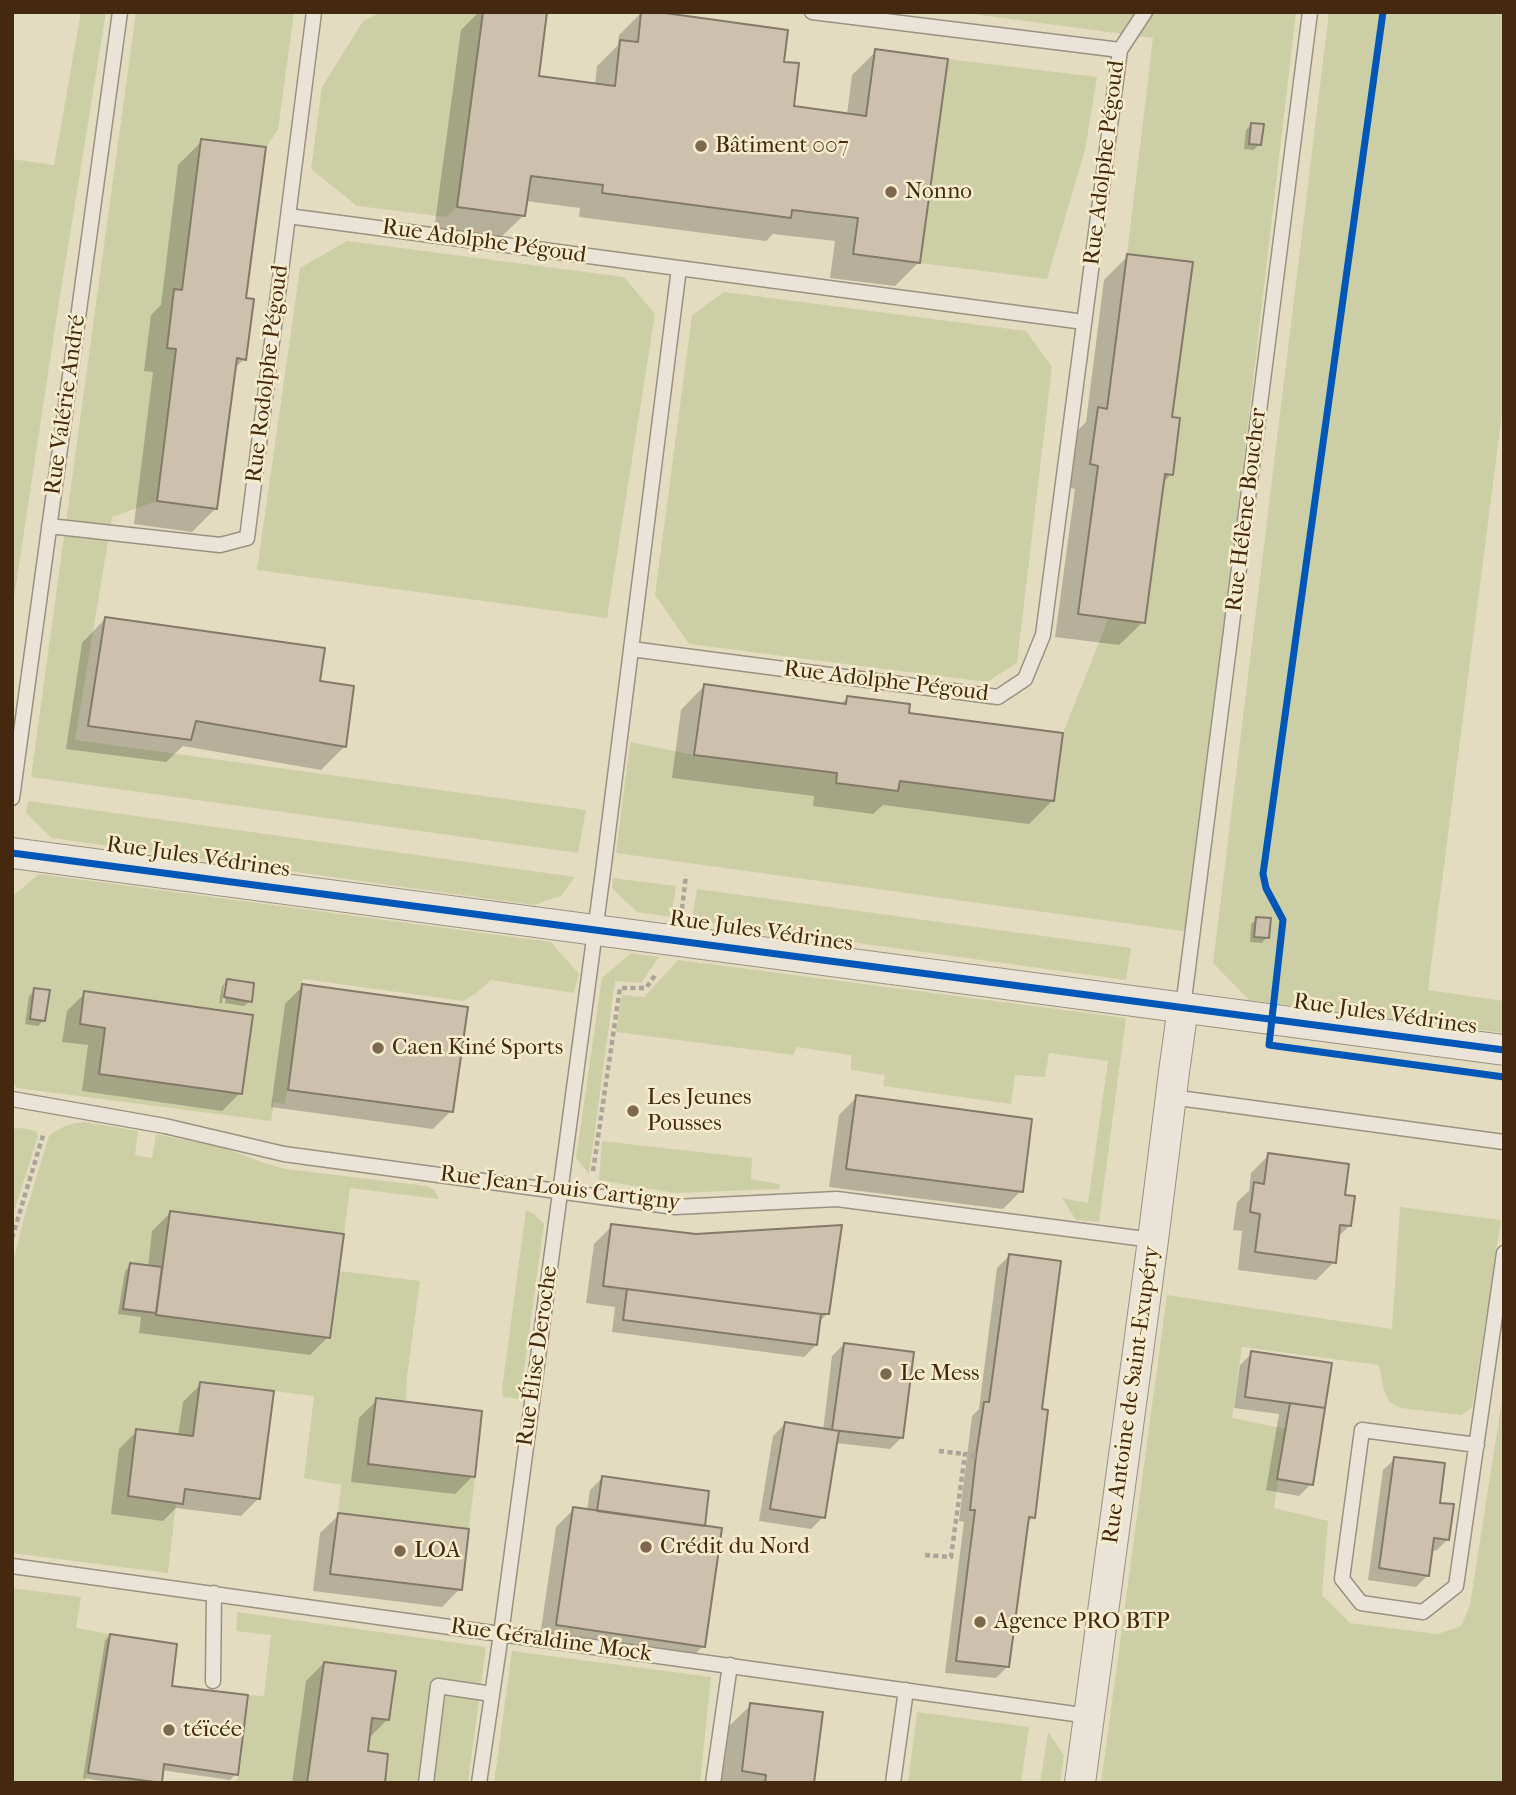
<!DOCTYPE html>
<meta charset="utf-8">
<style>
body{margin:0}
#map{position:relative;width:1516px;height:1795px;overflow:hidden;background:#e4dcc1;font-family:"IM FELL French Canon",serif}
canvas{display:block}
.frame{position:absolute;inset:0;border:14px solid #442910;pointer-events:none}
</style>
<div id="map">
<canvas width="1516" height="1795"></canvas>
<div class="frame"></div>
</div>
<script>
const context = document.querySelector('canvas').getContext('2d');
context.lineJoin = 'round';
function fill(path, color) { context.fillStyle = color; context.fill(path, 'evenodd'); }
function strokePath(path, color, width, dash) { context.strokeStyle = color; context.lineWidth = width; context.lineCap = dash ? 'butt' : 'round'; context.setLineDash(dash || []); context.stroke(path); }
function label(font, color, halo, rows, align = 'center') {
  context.font = font + ' "IM FELL French Canon",serif'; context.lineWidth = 5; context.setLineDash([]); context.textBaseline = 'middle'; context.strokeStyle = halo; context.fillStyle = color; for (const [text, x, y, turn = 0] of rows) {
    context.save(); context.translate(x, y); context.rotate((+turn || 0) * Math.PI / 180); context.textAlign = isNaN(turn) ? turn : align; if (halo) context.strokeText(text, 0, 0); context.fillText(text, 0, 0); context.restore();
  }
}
fill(new Path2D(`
 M81,12H106L56,321L12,611V159L54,165Z
 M136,12H294L278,130L266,147L202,139L182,290H174L167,347L176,349L157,501L112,517L75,740L586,810L578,853L31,777Z
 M381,12H483L457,207L446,217L357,206L311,169L322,87L363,21Z
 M958,12H1296L1189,932L616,853L630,742L694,755L1054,801L1063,733L1109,617L1145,622L1193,263L1127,254L1153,38Z
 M1329,12H1504V398L1428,990L1504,1001V1033L1249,1000L1213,963Z
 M948,59L1097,77L1085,150L1047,279L920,263Z
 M347,241L624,277L655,314L607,618L257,570L300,268Z
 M724,292L1026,331L1052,367L1017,663L987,682L689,644L655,595L692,315Z
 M28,801L575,877L561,896L534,905L52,838L26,813Z
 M39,874L551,942L579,974L574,993L491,980L475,994L463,1001L303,979L285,1104L274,1102L271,1121L17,1088L12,1081V911L14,895Z
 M613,878L676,886L671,917L637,912L612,888Z
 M697,889L1131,948L1126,980L692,920Z
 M631,953L659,957L641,983L615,981L589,1174L576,1158L602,978Z
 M678,960L1126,1018L1099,1222L1076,1220L1062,1198L1088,1203L1108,1061L1049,1053L1045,1077L1015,1075L1011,1104L883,1086L885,1075L851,1070V1055L796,1047L794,1055L616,1032L622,995L644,997Z
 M85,1122L138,1131L135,1155L152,1158L156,1134L224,1148L267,1164L286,1169L427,1186L434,1190L439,1199L350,1188L344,1234L170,1211L162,1267L130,1264L123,1309L156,1313V1315L329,1338L339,1271L420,1281L407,1376L406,1402L368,1464L475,1477L469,1529L338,1513L341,1485L304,1478L314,1396L201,1382L193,1436L136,1430L128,1496L176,1503L168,1573L12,1553V1268L23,1221L49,1136C60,1127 70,1123 85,1122Z
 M22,1128L36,1131L38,1136L12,1218V1129Z
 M602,1141L752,1158L751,1179L780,1184L779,1189L675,1193L599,1180Z
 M1400,1207L1501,1220L1472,1408L1461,1415L1401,1408L1389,1402L1383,1387L1379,1365L1242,1347L1232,1418L1286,1429L1274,1508L1328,1521L1322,1595L1350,1623L1438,1634L1461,1626L1470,1605L1504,1387V1783H1101L1167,1295L1392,1329Z
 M526,1210L534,1214L544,1224L520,1399L503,1397L502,1389Z
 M12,1588L81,1597L76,1628L110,1634L85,1783H12Z
 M237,1612L486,1647L468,1783H237L248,1695L264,1696L271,1635L236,1631Z
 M512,1651L711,1677L700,1783H494Z
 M917,1712L1029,1727L1021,1783H908Z
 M1048,1732L1064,1755L1060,1783H1040Z`), '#cccfa5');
fill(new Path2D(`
 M479,12H538L537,77L595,85L597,66L618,45L619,35L642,12L782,63L792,108L847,115L852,75L876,51L919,262L895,286L830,278L835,241L773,234L766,241L579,217L580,208L526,201L524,215L500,238L434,230L461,30Z
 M1252,124L1259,144L1254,150L1244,149L1246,130Z
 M202,141L244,300V359L234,369L216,508L192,532L134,524L153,372L144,371L151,315L161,305L178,165Z
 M1128,256L1170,418L1171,474L1162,484L1143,622L1119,645L1055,637L1075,489L1068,487L1075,433L1086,422L1104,280Z
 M105,619L318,682L345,746L321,770L183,746L166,762L66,749L82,643Z
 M704,686L840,705L848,697L907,714L1053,800L1029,824L883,805L873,814L813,806L814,796L672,778L681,710Z
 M1257,919L1267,937L1262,943L1250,942L1251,924Z
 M227,981L250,1001L244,1006L225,1003L228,985H224L222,1003H219L222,986Z
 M303,986L451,1111L433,1129L271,1107L285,1004Z
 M35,990L44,1020L38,1026L25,1024L29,996Z
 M85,993L240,1093L222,1111L82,1091L88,1045L62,1042L67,1011Z
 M857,1097L1021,1191L1003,1209L829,1187L839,1115Z
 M1269,1155L1343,1196L1350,1225L1337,1238L1334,1262L1316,1280L1238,1270L1242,1231L1233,1230L1237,1202L1249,1191L1251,1173Z
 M170,1213L328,1337L310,1355L139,1333L141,1317L118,1314L125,1271L130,1265L148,1267L152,1231Z
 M612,1226L828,1313L819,1322L816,1345L804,1357L612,1332L615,1307L586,1303L594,1244Z
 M1009,1256L1033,1517L1026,1524L1008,1666L996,1678L945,1673L964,1522L959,1521L972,1416L979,1409L997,1268Z
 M844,1344L902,1437L890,1449L836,1443L823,1517L811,1529L759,1521L773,1436L785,1424L823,1431L832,1356Z
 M1252,1353L1330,1365L1311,1484L1299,1496L1266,1490L1279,1414L1234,1408L1240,1365Z
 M201,1384L259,1498L241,1516L176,1508L163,1521L111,1514L119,1449L137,1431L178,1436L183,1402Z
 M377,1400L473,1476L455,1494L351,1482L359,1418Z
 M1395,1459L1448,1539L1436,1551L1431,1550L1428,1575L1416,1587L1368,1580L1383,1470Z
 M602,1478L703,1525V1646L685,1664L539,1643L556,1527L574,1509L587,1511L590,1490Z
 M339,1515L460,1589L442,1607L313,1591L320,1533Z
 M110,1635L170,1688L236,1774L230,1780L161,1770L160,1783H115L83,1778L105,1641Z
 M324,1663L388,1719L370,1737L366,1753L383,1783H292L306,1681Z
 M751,1705L813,1783H720L727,1728Z`), '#0003');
const building = new Path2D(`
 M483,12H547L539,76L615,86L620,40L638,42L641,12H658L788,30L784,62L799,63L794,106L866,116L875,49L948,59L920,263L853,254L858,218L792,210L791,218L602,193L603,185L531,176L525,216L457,207Z
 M1251,123L1264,124L1261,145L1249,144Z
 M201,139L266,147L246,298L254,299L246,360L237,358L217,509L157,501L176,349L167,348L174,289L182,290Z
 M1127,254L1193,262L1172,417L1180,418L1173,475L1165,474L1145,623L1078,614L1098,466L1090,464L1098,407L1107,409Z
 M105,617L325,648L320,681L354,686L346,747L196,721L191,740L88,726Z
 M704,684L846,704L847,696L910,704L909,713L1063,733L1054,801L900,781L898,791L836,783L837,773L694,755Z
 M1256,917L1271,918L1269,938L1254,937Z
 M227,979L254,983L252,1002L224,997Z
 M302,984L468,1007L453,1112L288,1090Z
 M34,988L50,990L45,1021L30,1019Z
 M84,991L253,1015L242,1094L99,1074L105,1028L80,1024Z
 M856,1095L1032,1119L1023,1192L846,1169Z
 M1268,1153L1349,1164L1345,1195L1355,1196L1351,1226L1340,1225L1336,1263L1255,1252L1260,1214L1250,1212L1254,1182L1264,1184Z
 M170,1211L344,1234L330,1338L156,1315Z
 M611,1224L696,1234L842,1225L829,1314H821L603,1286Z
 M1009,1254L1061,1261L1042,1409L1048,1410L1035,1518L1029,1517L1009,1667L956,1661L975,1510H970L976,1456L984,1402H989Z
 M130,1263L162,1267L156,1313L123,1309Z
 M627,1289L821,1314L817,1345L623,1320Z
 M844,1343L914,1352L903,1438L832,1430Z
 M1251,1351L1332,1363L1325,1408L1245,1397Z
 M200,1382L274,1391L260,1499L185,1489L183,1504L128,1496L136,1429L193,1436Z
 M376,1398L482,1411L475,1477L368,1464Z
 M1290,1403L1325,1408L1313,1485L1277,1479Z
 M785,1422L839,1431L825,1518L770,1509Z
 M1394,1457L1445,1463L1440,1503L1454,1504L1449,1540L1434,1538L1429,1576L1379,1568Z
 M602,1476L709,1491L705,1526L597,1511Z
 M573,1507L722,1528L705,1647L556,1625Z
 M338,1513L469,1529L462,1590L330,1574Z
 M110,1634L177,1644L172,1686L248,1695L238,1775L164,1764L162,1783L88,1773Z
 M324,1662L396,1671L389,1720L372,1718L368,1751L388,1754L385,1783H307Z
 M750,1703L823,1712L814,1783H765L766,1775L742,1771Z`);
fill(building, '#cdc0ad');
strokePath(building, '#837a69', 2);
const service = new Path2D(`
 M812,12L1120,50
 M288,216L1084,322
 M49,526L220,545L247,538L314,12
 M631,649L998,697L1025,679L1043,635L1120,50L1145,12
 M12,798L120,12
 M1183,1007L1310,12
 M1171,1097L1504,1142
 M12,1099L165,1126L284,1154L675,1207L837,1199L1153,1240
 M1477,1445L1362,1430L1342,1579L1361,1603L1423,1612L1456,1586L1504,1253
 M12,1566L1089,1716
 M213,1681L214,1593
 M426,1783L438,1686L492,1694
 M479,1783L501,1634L604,864L679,268
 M713,1783L730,1665
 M893,1783L906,1690`);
const minor = new Path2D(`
 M12,853L1504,1050
 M1080,1783L1153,1240L1174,1072L1183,1007`);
strokePath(service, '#9a9280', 17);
strokePath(minor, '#9a9280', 32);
strokePath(new Path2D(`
 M682,909L686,875
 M593,1171L620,988H646L656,974
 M12,1238L44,1132
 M939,1451L965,1454
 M925,1555L951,1557L965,1454L976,1456`), '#aaa598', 4.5, [5, 3.5]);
strokePath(service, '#e9e4d7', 14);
strokePath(minor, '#e9e4d7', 30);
strokePath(new Path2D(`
 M1383,12L1263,874L1266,888L1283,920L1269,1045L1504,1077
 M12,853L1504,1050`), '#0057b8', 7);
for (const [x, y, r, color] of [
 [701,146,7,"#7c684e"],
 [891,192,7,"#7c684e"],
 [378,1048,7,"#7c684e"],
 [633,1111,7,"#7c684e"],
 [886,1374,7,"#7c684e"],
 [646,1547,7,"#7c684e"],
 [400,1551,7,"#7c684e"],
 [980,1622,7,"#7c684e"],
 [169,1730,7,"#7c684e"]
]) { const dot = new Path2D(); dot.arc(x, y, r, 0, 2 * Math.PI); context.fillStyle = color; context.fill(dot); strokePath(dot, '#f7edce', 2.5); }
label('23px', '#442910', '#f7edce', [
 ["Bâtiment 007",715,146],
 ["Nonno",905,192],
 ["Caen Kiné Sports",392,1048],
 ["Les Jeunes",647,1098],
 ["Pousses",647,1124],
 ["Le Mess",900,1374],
 ["Crédit du Nord",660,1547],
 ["LOA",414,1551],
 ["Agence PRO BTP",994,1622],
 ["téïcée",183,1730]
], 'left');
label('23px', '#442910', '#f7edce', [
 ["Rue Adolphe Pégoud",1105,163,-83],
 ["Rue Adolphe Pégoud",484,242,8],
 ["Rue Rodolphe Pégoud",268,374,-83],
 ["Rue Valérie André",66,405,-82],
 ["Rue Hélène Boucher",1247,510,-83],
 ["Rue Adolphe Pégoud",886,682,7],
 ["Rue Jules Védrines",198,858,8],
 ["Rue Jules Védrines",761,932,8],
 ["Rue Jules Védrines",1385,1015,8],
 ["Rue Jean-Louis Cartigny",560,1189,7],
 ["Rue Élise Deroche",538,1356,-82],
 ["Rue Antoine de Saint-Exupéry",1132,1395,-82],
 ["Rue Géraldine Mock",551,1641,8]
]);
</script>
